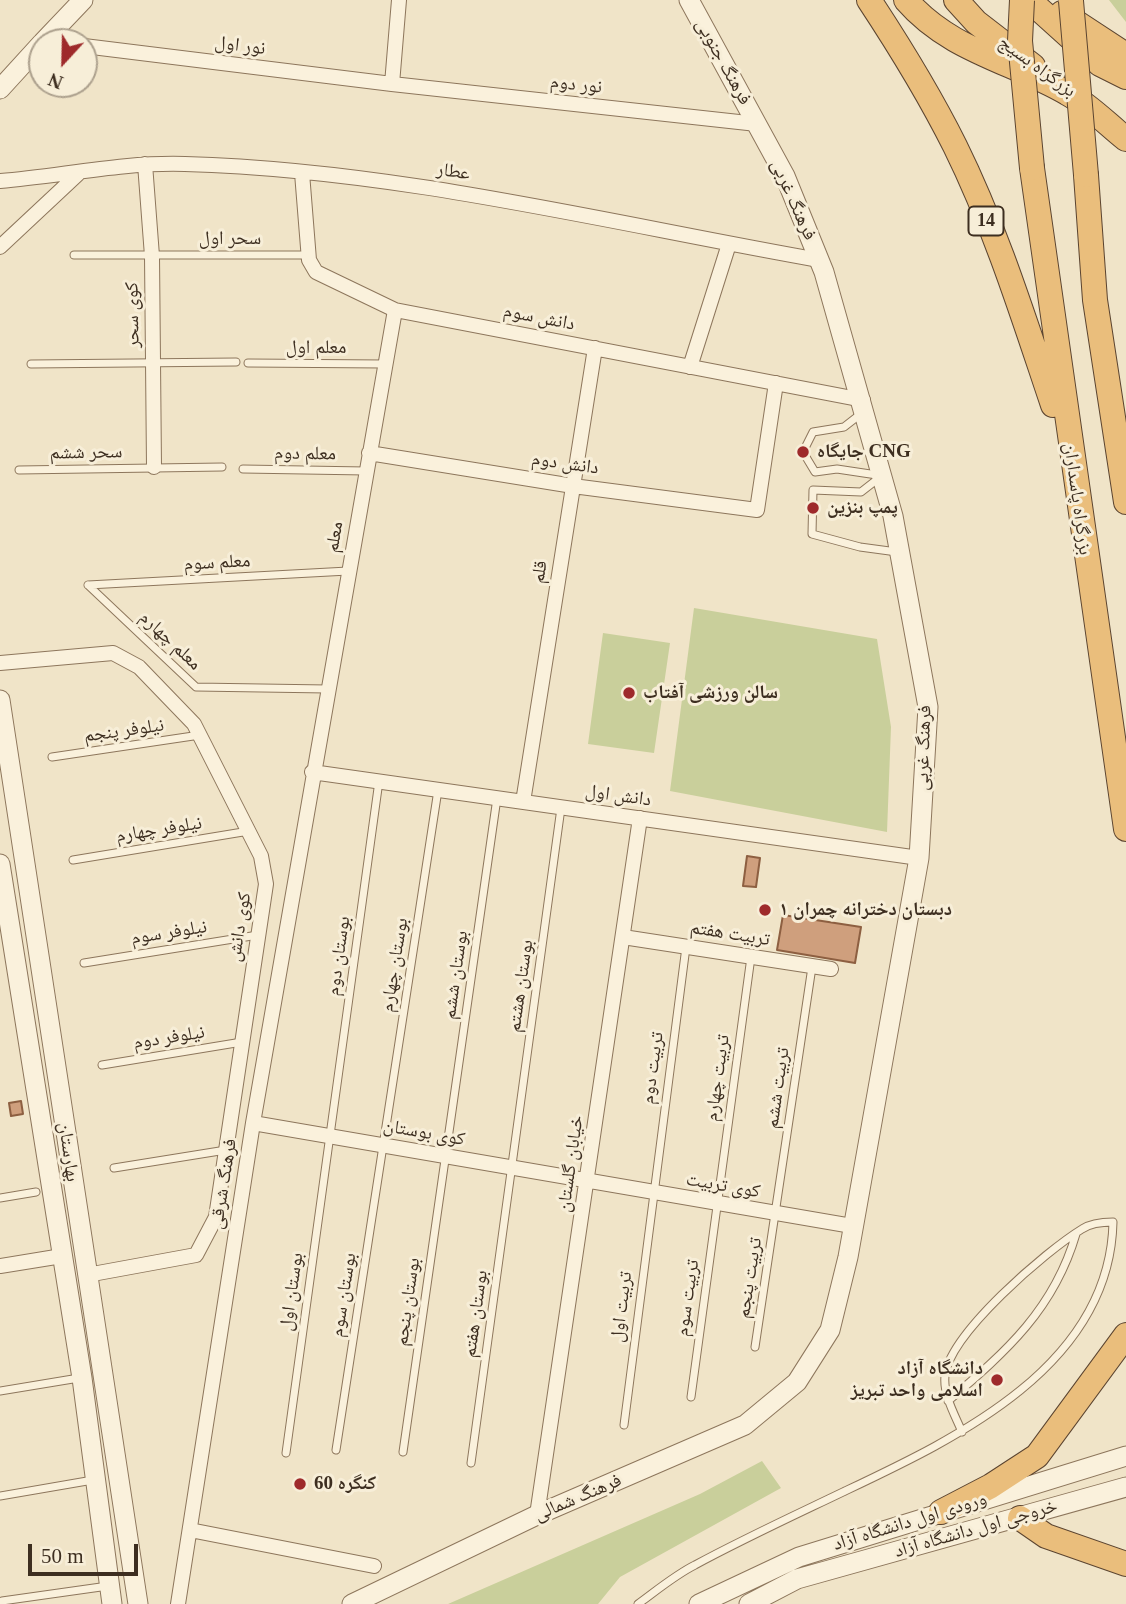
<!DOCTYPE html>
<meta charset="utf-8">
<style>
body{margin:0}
#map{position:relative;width:1126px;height:1604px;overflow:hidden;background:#f0e4c8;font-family:"Times New Roman",serif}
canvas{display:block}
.north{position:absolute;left:28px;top:28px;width:70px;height:70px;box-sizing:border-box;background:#f7eed8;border:2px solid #ada18e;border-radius:50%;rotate:202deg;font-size:19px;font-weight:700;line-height:28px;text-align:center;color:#3d2e20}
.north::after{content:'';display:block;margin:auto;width:24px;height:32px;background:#9e2a2b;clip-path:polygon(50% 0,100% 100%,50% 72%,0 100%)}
.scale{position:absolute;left:28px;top:1544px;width:110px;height:32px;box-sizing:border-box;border:4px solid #3d2e20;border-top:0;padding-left:9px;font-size:21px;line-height:24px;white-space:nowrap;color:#3d2e20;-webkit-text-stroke:5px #f7eed8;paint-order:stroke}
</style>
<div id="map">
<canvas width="1126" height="1604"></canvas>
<div class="north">N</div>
<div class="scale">50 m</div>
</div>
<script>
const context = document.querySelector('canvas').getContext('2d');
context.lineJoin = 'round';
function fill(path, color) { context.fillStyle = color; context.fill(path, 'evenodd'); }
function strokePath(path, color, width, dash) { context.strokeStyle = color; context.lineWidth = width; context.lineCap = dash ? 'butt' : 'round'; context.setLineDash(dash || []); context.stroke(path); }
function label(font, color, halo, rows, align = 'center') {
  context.font = font + ' "Times New Roman","Noto Naskh Arabic",serif'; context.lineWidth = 6; context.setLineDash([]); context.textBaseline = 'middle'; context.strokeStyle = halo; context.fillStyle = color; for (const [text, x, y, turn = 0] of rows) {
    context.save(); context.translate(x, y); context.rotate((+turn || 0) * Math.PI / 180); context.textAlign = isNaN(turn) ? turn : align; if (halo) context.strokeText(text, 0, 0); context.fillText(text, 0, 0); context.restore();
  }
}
fill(new Path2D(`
 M1109,0H1126V22Z
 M694,608L877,639L891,727L887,832L670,791Z
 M603,633L670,643L654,753L588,744Z
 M762,1461L781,1488L620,1577L598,1604H448L700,1494Z`), '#c9cf9b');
const building = new Path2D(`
 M747,856L760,858L756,887L743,886Z
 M783,915L861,927L855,963L777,950Z
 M21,1101L23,1114L11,1116L9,1103Z`);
fill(building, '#cf9f7d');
strokePath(building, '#8d5f41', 2);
const service = new Path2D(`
 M74,255H308
 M248,363L384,364
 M31,364L236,362
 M862,413L844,427L813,432L803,452L815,472L837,469L877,475
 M243,469L366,471
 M19,470L222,467
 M879,478L861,492L813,490L812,534L860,547L897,552
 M88,585L196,687L327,689
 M88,585L348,571
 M52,757L200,735
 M73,860L249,831
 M84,963L258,935
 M102,1065L242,1042
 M114,1168L226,1150
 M0,1198L36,1192
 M755,1347L812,967
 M0,1391L79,1378
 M691,1397L751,957
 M948,1401C1007,1351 1054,1309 1076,1234
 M624,1425L686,947
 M336,1450L438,790
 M403,1452L497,798
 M286,1453L379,781
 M471,1463L561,808
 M0,1496L93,1480
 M2,1601L108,1586
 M638,1604C656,1591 675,1575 695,1565C743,1539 793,1516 843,1492C955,1439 1110,1367 1113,1222C1102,1222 1091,1223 1082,1229C1046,1251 949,1334 945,1376C943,1395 955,1415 962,1432`);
const minor = new Path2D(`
 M84,46L392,84L757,124
 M392,84L399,0
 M145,164L152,256L154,467
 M302,173L309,260L316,272L395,310L863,400
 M0,181C61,176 123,162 185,164C399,170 609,223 819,260
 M0,247L78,174
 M690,367L729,244
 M369,453L573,486L757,510L776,383
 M0,663L113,653L139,667L194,724L261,856L266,884L216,1217L196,1255L87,1275
 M312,772L919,858
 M523,802L595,348
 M623,937L831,969
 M253,1123L852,1226
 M0,1266L62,1256
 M537,1515L640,818
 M190,1530L374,1566
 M178,1604L253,1123L395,310`);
const tertiary = new Path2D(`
 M43,42L83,0
 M0,89L42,43
 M0,700L138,1604
 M0,864L82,1378L112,1604
 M352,1604L537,1515L745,1425L797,1382L830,1330L848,1257L919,858L928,707L893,516L824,272L785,176L689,0
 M699,1604L799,1557L1126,1456
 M749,1604L797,1579L1126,1487`);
const trunk = new Path2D(`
 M869,0C900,47 930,96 955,146C996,229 1024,319 1053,405
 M906,0C950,51 1012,61 1067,93C1088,104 1107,124 1126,139
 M956,0L976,22L1033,66
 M1029,0L1100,64L1126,77
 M1062,13L1126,55
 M1032,168L1126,829
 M1086,175L1095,300L1126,502
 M941,1512L991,1486L1037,1456L1126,1335
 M1020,1518L1046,1536L1126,1564`);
strokePath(service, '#8d765c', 9);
strokePath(minor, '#8d765c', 16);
strokePath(tertiary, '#8d765c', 21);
strokePath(trunk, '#5b4430', 26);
strokePath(service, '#faf1dc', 7);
strokePath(minor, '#faf1dc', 14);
strokePath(tertiary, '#faf1dc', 19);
strokePath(trunk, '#eabe7c', 24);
const trunkBridge = new Path2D(`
 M1022,0L1020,41L1032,168
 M1071,1L1086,175`);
strokePath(trunkBridge, '#5b4430', 26, []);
strokePath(trunkBridge, '#eabe7c', 24);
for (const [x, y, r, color] of [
 [803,452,7,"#9e2a2b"],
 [813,508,7,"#9e2a2b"],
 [629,693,7,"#9e2a2b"],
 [765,910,7,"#9e2a2b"],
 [997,1380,7,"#9e2a2b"],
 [300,1484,7,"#9e2a2b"]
]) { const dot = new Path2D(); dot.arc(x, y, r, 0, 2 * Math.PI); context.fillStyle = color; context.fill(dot); strokePath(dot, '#f7eed8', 2.5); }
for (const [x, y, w] of [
 [986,221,35]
]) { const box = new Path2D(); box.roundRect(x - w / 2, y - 14.5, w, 29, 5); context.fillStyle = '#f7eed8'; context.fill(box); strokePath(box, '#3d2e20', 2); }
label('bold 18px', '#3d2e20', null, [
 ["14",986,221]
]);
label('19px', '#3d2e20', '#f7eed8', [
 ["نور اول",240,46,7],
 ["فرهنگ جنوبی",723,62,61],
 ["بزرگراه بسیج",1037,67,36],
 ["نور دوم",576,85,6],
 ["عطار",453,172,8],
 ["فرهنگ غربی",793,200,66],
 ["سحر اول",230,239],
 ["کوی سحر",133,315,-91],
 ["دانش سوم",539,318,11],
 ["معلم اول",316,348],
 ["سحر ششم",86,453,-1],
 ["معلم دوم",305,454,1],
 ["دانش دوم",565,464,8],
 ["بزرگراه پاسداران",1077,499,82],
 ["معلم",335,537,-80],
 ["معلم سوم",217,563,-3],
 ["قلم",540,572,-81],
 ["معلم چهارم",170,641,43],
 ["نیلوفر پنجم",124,731,-8],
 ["فرهنگ غربی",924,748,-88],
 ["دانش اول",618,796,8],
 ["نیلوفر چهارم",159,830,-9],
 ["کوی دانش",240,927,-81],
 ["نیلوفر سوم",169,933,-9],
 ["تربیت هفتم",730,934,9],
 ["بوستان دوم",339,956,-82],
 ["بوستان چهارم",395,965,-81],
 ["بوستان ششم",456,975,-82],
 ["بوستان هشتم",521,986,-82],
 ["نیلوفر دوم",169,1038,-9],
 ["تربیت دوم",653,1068,-82],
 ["تربیت چهارم",718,1078,-82],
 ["تربیت ششم",778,1088,-82],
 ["کوی بوستان",424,1133,10],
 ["بهارستان",68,1152,82],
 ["خیابان گلستان",571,1164,-82],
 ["فرهنگ شرقی",224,1184,-81],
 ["کوی تربیت",723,1186,10],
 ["تربیت پنجم",750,1278,-81],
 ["بوستان اول",292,1292,-82],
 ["بوستان سوم",344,1295,-81],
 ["تربیت سوم",688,1298,-82],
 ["بوستان پنجم",408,1302,-82],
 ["تربیت اول",622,1307,-83],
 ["بوستان هفتم",476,1314,-82],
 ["فرهنگ شمالی",578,1498,-23],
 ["ورودی اول دانشگاه آزاد",910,1522,-17],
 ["خروجی اول دانشگاه آزاد",976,1529,-16]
]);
label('bold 19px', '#3d2e20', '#f7eed8', [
 ["جایگاه CNG",817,452],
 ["پمپ بنزین",827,508],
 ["سالن ورزشی آفتاب",643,693],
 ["دبستان دخترانه چمران ۱",779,910],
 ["دانشگاه آزاد",983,1369,"right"],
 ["اسلامی واحد تبریز",983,1391,"right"],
 ["کنگره 60",314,1484]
], 'left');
</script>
